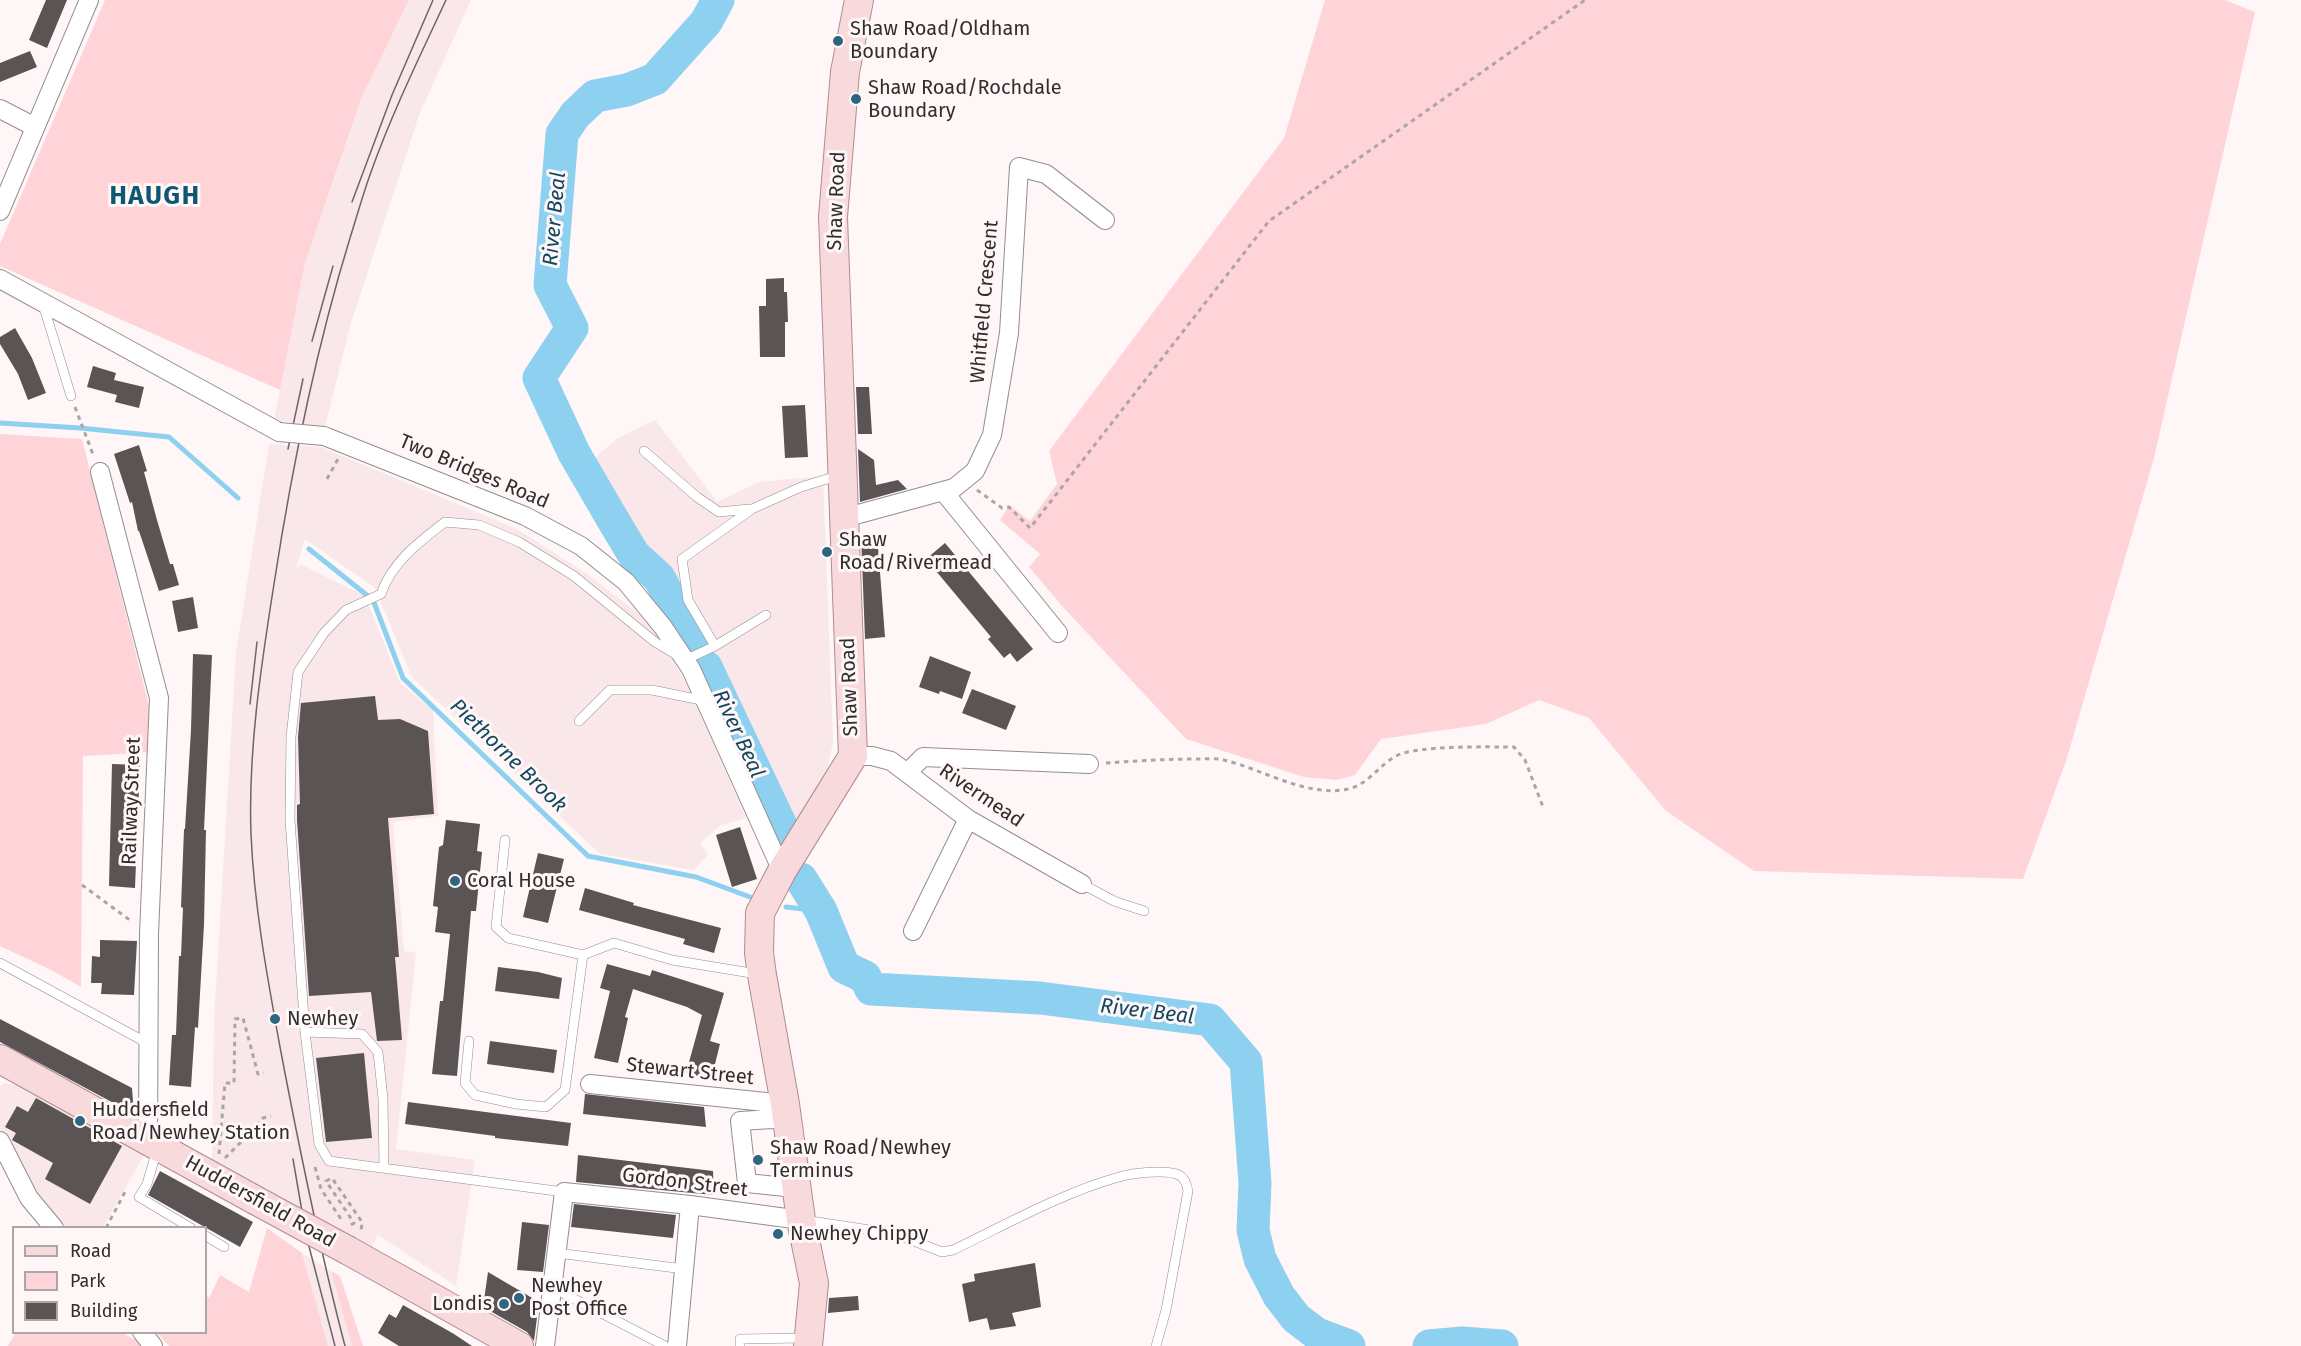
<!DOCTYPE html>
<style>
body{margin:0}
#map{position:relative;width:2301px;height:1346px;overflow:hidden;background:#fff7f7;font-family:"Fira Sans",sans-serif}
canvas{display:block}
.legend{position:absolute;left:12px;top:1226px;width:195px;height:108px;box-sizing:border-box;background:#fff7f7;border:2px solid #aca6a6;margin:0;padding:8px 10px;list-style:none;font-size:18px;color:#302d2d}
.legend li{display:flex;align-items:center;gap:12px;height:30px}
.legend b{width:30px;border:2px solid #aca6a6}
</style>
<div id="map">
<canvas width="2301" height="1346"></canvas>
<ul class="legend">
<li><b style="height:8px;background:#f8d9dc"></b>Road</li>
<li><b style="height:16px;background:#ffd4d9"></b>Park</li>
<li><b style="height:16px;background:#5b5455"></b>Building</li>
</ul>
</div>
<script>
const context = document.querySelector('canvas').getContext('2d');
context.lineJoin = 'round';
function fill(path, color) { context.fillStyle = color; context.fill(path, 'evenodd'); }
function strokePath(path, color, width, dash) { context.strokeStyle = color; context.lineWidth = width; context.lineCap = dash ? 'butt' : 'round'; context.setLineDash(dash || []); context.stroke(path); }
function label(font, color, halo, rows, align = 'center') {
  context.font = font + ' "Fira Sans",sans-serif'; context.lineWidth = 6; context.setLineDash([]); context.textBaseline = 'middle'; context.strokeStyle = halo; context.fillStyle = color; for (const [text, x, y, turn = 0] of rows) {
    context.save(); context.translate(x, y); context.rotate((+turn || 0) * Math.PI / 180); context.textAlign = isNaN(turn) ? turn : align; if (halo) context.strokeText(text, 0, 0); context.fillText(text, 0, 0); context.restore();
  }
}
fill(new Path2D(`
 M409,0H471L419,115L351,323L325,427L274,420L305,263L361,99Z
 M655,420L717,502L759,482L823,476L833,742L825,779L789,833L676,598L612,512L587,464L618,438Z
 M269,444L321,447L517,529L587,574L651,623L688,687L746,818L721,825L700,843L708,855L693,870L600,854L412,677L375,588L305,539L296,568L302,565L365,596L400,683L433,710L438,816L393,822L404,951L416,953L396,1149L475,1160L456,1286L378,1235L370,1251L212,1161L214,1020L236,653Z
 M5,1083L23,1087L144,1155L103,1227H63L32,1190L0,1129V1086Z
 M302,1253L331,1271L352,1346H328Z`), '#f9e7e9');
fill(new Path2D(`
 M105,0H409L361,99L305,263L280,390L0,266V244Z
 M1325,0H2225L2255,12L2154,458L2066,761L2023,879L1754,871L1666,811L1589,718L1539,700L1486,724L1381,739L1355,775L1337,780L1304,777L1186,739L1062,606L1029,567L1040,554L1000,520L1009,505L1030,521L1057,484L1049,451L1284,138Z
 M0,434L82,439L149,706L152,752L83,756L81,987L51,970L0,946Z
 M267,1228L302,1253L328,1346H169L157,1333L206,1332V1296L209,1298L220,1275L249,1292Z
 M331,1271L340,1276L363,1346H352Z
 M16,1332L122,1333L147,1346H8Z`), '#ffd4d9');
strokePath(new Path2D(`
 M0,423L80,428L169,437L238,498
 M309,549L373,600L403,678L588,856L696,877L750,897
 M786,907L821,911`), '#8ed0f0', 5);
strokePath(new Path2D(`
 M693,640L659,578L634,555L616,525L574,453L539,378L572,328L550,285L562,134L575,115L595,96L627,90L655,79L706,22L718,0
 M706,667L785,834
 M801,879L821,911L844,967L865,977L871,989L1040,998L1210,1020L1246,1062L1255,1183L1253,1230L1260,1259L1279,1296L1296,1318L1317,1334L1349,1346
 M1429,1346L1462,1343L1502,1346`), '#8ed0f0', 33);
fill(new Path2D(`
 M46,0H67L47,48L29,40Z
 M30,51L37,67L0,82V63Z
 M784,278V292H787L788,322H785V357H760L759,306H766V279Z
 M15,328L32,358L46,393L28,400L18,374L0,344V337Z
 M93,366L116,373L114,380L144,387L139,408L115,402L117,395L87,387Z
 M856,387H869L872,434H858Z
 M805,405L808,457L785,458L782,406Z
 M139,445L147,471L144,472L157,520L170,564H173L179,585L159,591L139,531H138L132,502L130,503L114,454Z
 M858,449L874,460L876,485L898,480L907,489L860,502Z
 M877,533L885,637L865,639L861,534Z
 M945,543L1033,649L1017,662L1010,653L1004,658L988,639L991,637L926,559Z
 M193,597L198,628L178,632L172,601Z
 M193,654L212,655L204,830H206L204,925L198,1028L195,1027L191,1087L169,1085L172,1035H176L179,956H181L183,908L181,907L184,829H185L191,730Z
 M930,656L971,672L962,699L940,691L939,694L919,687Z
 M972,689L1016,706L1006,730L962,713Z
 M375,696L378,720L400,719L428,731L434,814L388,818L399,957H395L402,1040L377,1041L371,992L309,996L297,820V805L300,804L298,737L301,703Z
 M112,764L140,765L135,888L109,886Z
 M446,820L480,824L477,851L482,852L476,911H471L457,1076L432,1074L440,1001H443L450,934L435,932L438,907L433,906L439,847L443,845Z
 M740,827L757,879L732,887L716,835Z
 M538,853L564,859L548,923L523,917Z
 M585,888L634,903L633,905L721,928L714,953L683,944L685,939L579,910Z
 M100,940L137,941L134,995L101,994L102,983H91L92,956L100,957Z
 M607,964L650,976L652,970L724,993L710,1041L720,1044L711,1080L686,1073L702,1015L687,1007L633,989L625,1017L628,1018L618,1063L594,1058L610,991L600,988Z
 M498,967L538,972L562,978L559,999L495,991Z
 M0,1019L132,1088L134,1114L0,1042Z
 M490,1041L557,1050L554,1073L487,1064Z
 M364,1053L372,1138L326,1142L316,1058Z
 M585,1094L704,1107L706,1127L583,1114Z
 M36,1098L122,1146L90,1204L45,1179L53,1163L12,1140L16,1133L5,1127L17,1106L28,1112Z
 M408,1102L571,1123L568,1146L495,1138V1136L405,1124Z
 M578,1155L713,1171L714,1195L576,1182Z
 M160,1171L253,1222L240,1247L148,1195Z
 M574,1204L676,1215L673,1238L571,1227Z
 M522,1222L549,1225L543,1272L517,1270Z
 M1035,1263L1041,1307L1012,1313L1016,1326L990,1330L987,1318L969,1322L962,1284L975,1281L974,1274Z
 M488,1272L539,1302L534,1341L527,1332L483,1307Z
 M858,1296L859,1310L828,1313L829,1298Z
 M403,1305L454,1334L472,1346H399L378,1333L389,1314L396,1318Z`), '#5b5455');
const lane = new Path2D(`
 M43,304L71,396
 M644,451L697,497L719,512L749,509
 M715,646L766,615
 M579,721L610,690H652L706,701
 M505,840L496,927L508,938L583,955L614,943L672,960L757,974
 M1082,884L1114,901L1144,911
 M0,963L149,1044
 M305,1032L362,1034L378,1052L383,1099L384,1168
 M469,1041L465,1083L475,1095L516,1104L546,1107L565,1090L583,955
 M157,1150L147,1184L139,1197L191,1228
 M564,1192L329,1161L319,1144L305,1032L290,820L291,737L298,672L324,633L346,610L381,594C392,562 419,542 445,522L479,525L519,542L574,576L655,642L685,660L715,646L688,600L682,559L752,509L801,487L840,475
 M804,1220L896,1234L942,1252L953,1250C1005,1225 1064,1192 1119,1177C1132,1173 1168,1169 1179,1175C1185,1178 1187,1185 1188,1191L1166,1310L1156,1346
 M206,1236L224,1247
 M557,1253L684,1269
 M553,1288L665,1346
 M740,1346V1339L804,1338`);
const street = new Path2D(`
 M0,109L35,127
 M0,211L89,0
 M0,279L279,432
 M324,436L525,516L581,546L626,582L663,627L691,669L782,871
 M100,472L159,698L149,934L148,1139
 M943,491L1058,633
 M844,518L954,488L975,471L992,435L1009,333L1019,167L1046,174L1105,220
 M853,756H872L891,761L968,819L1082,884
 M907,773L923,757L1089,764
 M913,931L968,819
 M590,1084L785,1104
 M787,1120L772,1119L740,1121L747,1183L795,1188
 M0,1141L29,1198L54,1228
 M142,1332L153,1346
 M545,1346L564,1192L690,1205L801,1220
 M677,1346L690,1205`);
const primary = new Path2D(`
 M0,1059L255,1200
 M349,1251L519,1346
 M808,1346L814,1283L801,1220L785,1104L762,975L759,953L760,913L782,871L853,756L833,217L845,72L859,0`);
strokePath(lane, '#948d8d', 10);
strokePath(street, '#948d8d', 20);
strokePath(primary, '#af8c90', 30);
strokePath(new Path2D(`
 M75,407L94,457
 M327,479L338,459
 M977,490L1002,508L1009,507L1030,528L1269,221L1585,0
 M1106,763C1136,761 1167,759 1197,759C1206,759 1216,758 1224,760C1262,769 1308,798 1348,789C1368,785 1379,765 1396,756C1417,745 1488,747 1514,747L1525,760L1543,807
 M82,885L131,921
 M219,1154L225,1083H234L235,1019L243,1018L258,1074L264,1073
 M225,1158L253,1130L263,1118L271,1116
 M315,1167L321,1189L341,1219
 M351,1225L354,1223L326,1181L332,1178L362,1222L361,1232
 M106,1228L125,1192`), '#aba5a5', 3, [4.5, 4.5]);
strokePath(lane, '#fff', 9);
strokePath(street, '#fff', 18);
strokePath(primary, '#f8d9dc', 28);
strokePath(new Path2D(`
 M352,202L392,95L433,0
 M312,341L333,266
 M288,449L303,379
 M250,704L257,642
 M293,1159L306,1235L335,1346
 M345,1346C319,1247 299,1147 280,1047C267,976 254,905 251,834C248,751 261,666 274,584C292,467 315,352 350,238C357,216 363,194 371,172C392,113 420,56 446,0`), '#6b6767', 1.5);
const streetBridge = new Path2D(`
 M279,432L324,436`);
const primaryBridge = new Path2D(`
 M255,1200L349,1251`);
strokePath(streetBridge, '#948d8d', 20, []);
strokePath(primaryBridge, '#af8c90', 30, []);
strokePath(streetBridge, '#fff', 18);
strokePath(primaryBridge, '#f8d9dc', 28);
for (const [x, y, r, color] of [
 [838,41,6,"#2d667f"],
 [856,99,6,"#2d667f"],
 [827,552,6,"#2d667f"],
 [455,881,6,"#2d667f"],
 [275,1019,6,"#2d667f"],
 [80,1121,6,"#2d667f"],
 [758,1160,6,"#2d667f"],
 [778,1234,6,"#2d667f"],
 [519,1298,6,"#2d667f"],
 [504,1304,6,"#2d667f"]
]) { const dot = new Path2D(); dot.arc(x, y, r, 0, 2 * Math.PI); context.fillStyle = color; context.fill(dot); strokePath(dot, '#fff7f7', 2); }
label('20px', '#302d2d', '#fff7f7', [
 ["Shaw Road/Oldham",850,29],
 ["Boundary",850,52],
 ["Shaw Road/Rochdale",868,88],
 ["Boundary",868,111],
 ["Shaw",839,540],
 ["Road/Rivermead",839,563],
 ["Coral House",467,881],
 ["Newhey",287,1019],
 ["Huddersfield",92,1110],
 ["Road/Newhey Station",92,1133],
 ["Shaw Road/Newhey",770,1148],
 ["Terminus",770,1171],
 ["Newhey Chippy",790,1234],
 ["Newhey",531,1286],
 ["Post Office",531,1309],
 ["Londis",492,1304,"right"]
], 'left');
label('20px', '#302d2d', '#fff7f7', [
 ["Shaw Road",837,201,-88],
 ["Whitfield Crescent",985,302,-85],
 ["Two Bridges Road",474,472,23],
 ["Shaw Road",850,687,-92],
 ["Rivermead",981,796,34],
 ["Railway Street",132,801,-88],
 ["Stewart Street",690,1072,6],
 ["Gordon Street",685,1183,7],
 ["Huddersfield Road",260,1202,29]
]);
label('italic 21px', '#12485f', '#fff7f7', [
 ["River Beal",555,219,-85],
 ["River Beal",738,734,65],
 ["Piethorne Brook",508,756,44],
 ["River Beal",1147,1012,7]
]);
context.letterSpacing = '1.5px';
label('bold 26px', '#0e5772', '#fff7f7', [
 ["HAUGH",155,197]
]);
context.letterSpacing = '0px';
</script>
